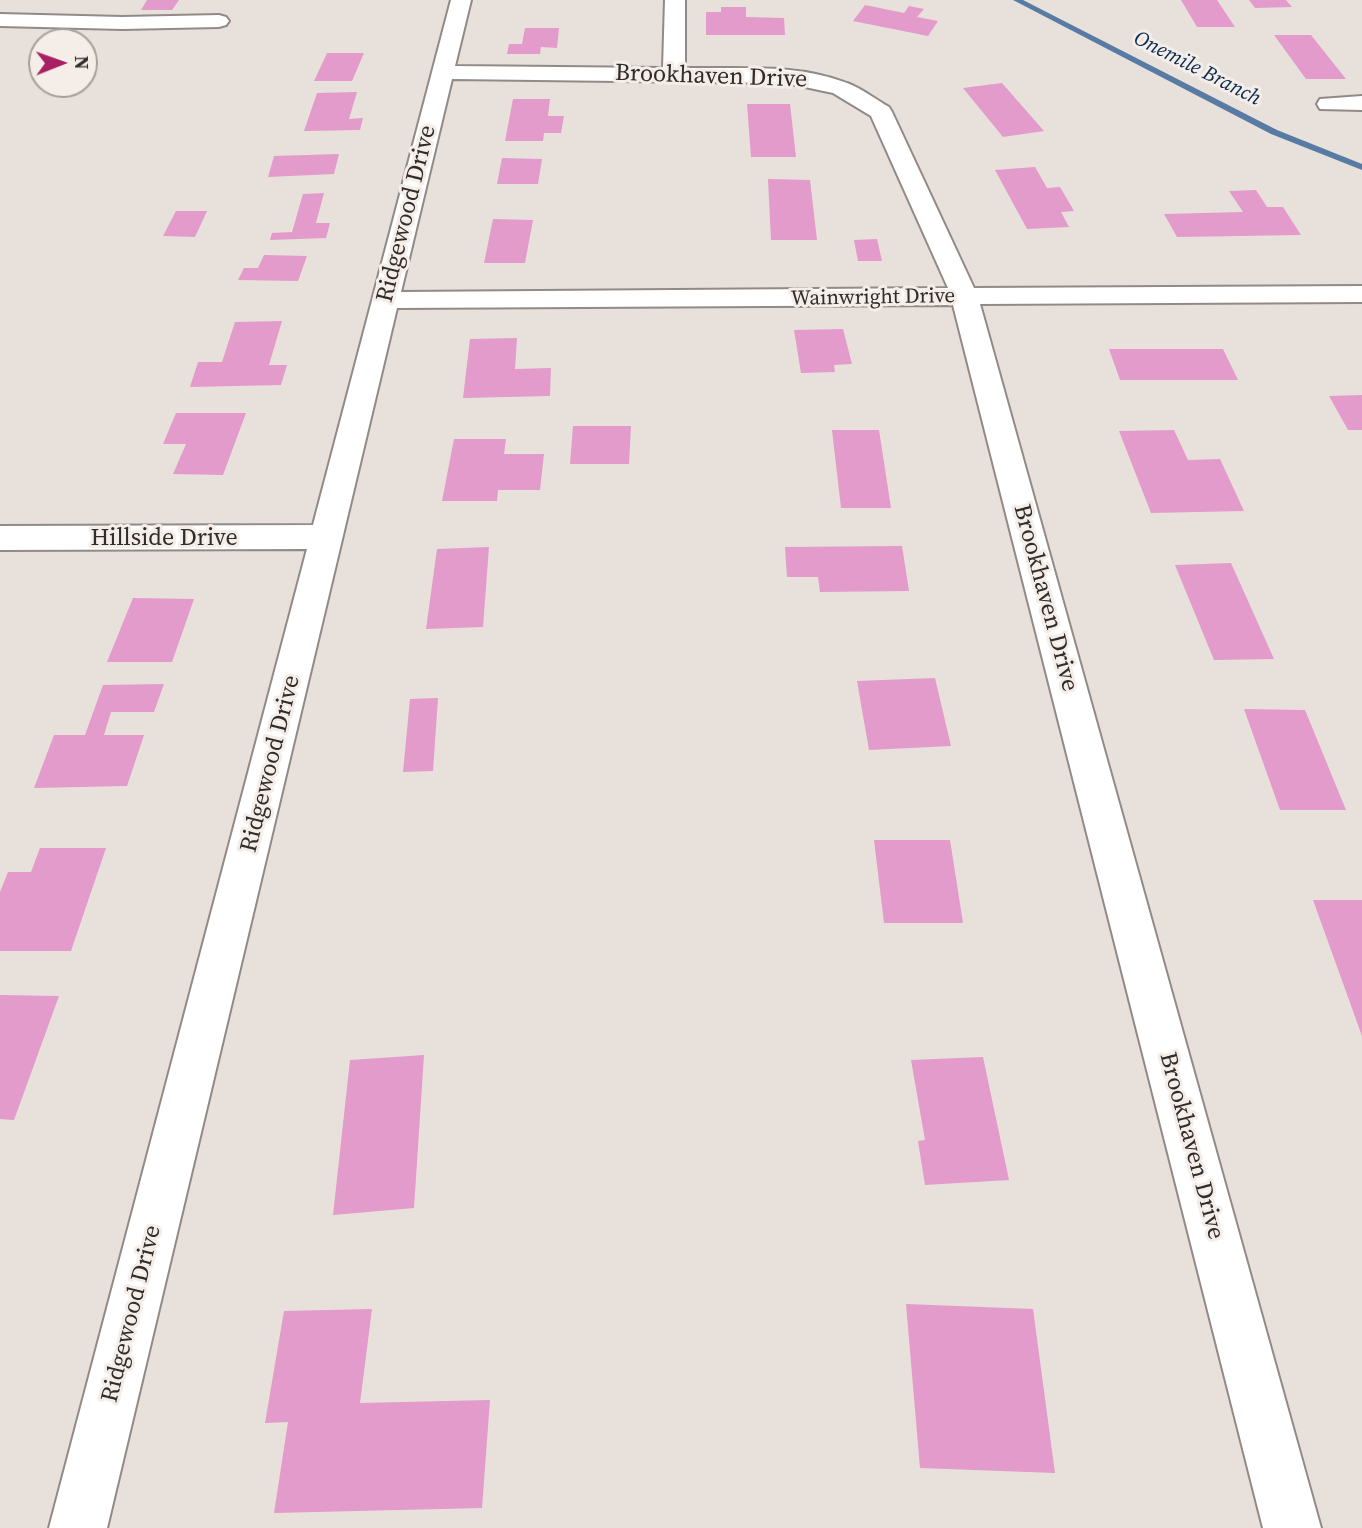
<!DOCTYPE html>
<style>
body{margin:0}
#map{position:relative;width:1362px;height:1528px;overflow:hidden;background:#e8e0db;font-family:"Source Serif 4",serif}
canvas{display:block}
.north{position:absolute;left:28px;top:28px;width:70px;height:70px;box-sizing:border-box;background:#f5ede8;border:2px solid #a6a09c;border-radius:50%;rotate:89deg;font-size:19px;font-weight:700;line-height:28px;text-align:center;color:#2f2c2a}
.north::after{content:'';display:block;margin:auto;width:24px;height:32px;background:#a81f63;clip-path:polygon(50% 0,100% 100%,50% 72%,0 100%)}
</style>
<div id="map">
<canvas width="1362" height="1528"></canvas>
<div class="north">N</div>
</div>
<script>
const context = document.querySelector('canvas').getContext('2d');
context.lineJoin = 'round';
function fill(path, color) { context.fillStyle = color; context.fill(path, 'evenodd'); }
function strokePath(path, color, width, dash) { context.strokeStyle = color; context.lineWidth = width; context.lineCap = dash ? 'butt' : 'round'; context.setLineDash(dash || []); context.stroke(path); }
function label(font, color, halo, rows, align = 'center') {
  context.font = font + ' "Source Serif 4",serif'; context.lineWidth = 6; context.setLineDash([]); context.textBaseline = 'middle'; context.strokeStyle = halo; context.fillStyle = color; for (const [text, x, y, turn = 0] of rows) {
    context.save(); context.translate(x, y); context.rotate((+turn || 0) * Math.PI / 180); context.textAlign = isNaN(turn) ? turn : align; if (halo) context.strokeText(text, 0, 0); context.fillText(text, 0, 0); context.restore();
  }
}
fill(new Path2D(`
 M1013,0H1023L1277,130L1362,164V170L1271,134Z`), '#587ba4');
fill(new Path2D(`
 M147,0H179L172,10H141Z
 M1181,0H1217L1235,27H1197Z
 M1249,0H1286L1292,7L1255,8Z
 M865,5L904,13L909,6L924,9L917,17L938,21L928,36L853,21Z
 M721,7H746V17L784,18L785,35H706V12H721Z
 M525,28H559L557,48L541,47L540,54H507L509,44H522Z
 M1274,35H1311L1346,79H1306Z
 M327,53H364L352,81H314Z
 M1002,83L1044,131L1003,137L963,88Z
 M357,92L349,119L363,118L360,130L304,131L317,93Z
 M513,99H550L548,116H564L561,133H544L543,141H505Z
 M747,104H790L796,157H751Z
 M339,154L334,174L268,177L274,156Z
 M502,158L542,159L538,184H497Z
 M1035,167L1047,188L1060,187L1074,211L1061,212L1069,227L1027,229L995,170Z
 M768,179L810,180L817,240H771Z
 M1256,190L1267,207H1283L1301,235L1177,237L1164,214L1243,212L1229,191Z
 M324,193L316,223H330L326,238L270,240L272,233L292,232L303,194Z
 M176,211H207L195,237L163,236Z
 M493,219L533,220L525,263H484Z
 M877,239L882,261H858L854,240Z
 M264,255L307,256L298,281L238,280L244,268H258Z
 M282,321L269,365H287L281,385L190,387L198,362H222L235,322Z
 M843,329L852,364L834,365L835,372L801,373L794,330Z
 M517,338L515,369L551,368L550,396L463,398L470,339Z
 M1109,349H1223L1238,380H1120Z
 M1362,395V430H1348L1329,396Z
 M176,413H246L223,475L173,474L186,444H163Z
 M573,426H631L629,464H570Z
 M832,430H879L891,508H841Z
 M1174,430L1188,460L1220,459L1244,511L1151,513L1119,431Z
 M454,439H506L504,454H544L540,490H498L497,501H442Z
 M902,546L909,591L820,592L818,577H787L785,547Z
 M489,547L483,627L426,629L437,549Z
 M1231,563L1274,659L1214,660L1175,565Z
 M133,598L194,599L172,662H107Z
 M935,678L951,746L869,750L857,681Z
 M164,684L154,712H111L104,735H144L127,786L34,788L54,735H85L103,685Z
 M438,698L433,771L403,772L410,699Z
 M1244,709L1305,710L1346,810H1280Z
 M874,840H950L963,923H884Z
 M40,848H106L71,951H0V892L8,872H31Z
 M1313,900H1362V1036Z
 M0,995L59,996L14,1120L0,1119Z
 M424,1055L414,1208L333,1215L350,1060Z
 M983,1057L1009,1180L925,1185L918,1141L925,1140L911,1060Z
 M906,1304L1033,1309L1055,1473L920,1468Z
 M372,1309L360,1403L490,1400L482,1508L274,1513L288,1422L265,1423L284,1311Z`), '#e29bca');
const minor = new Path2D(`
 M451,0H471L455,66L663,68L665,0H685V68C738,69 796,63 847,83C861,88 875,99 889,107L892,112L974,288L1362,286V302L980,304L1321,1528H1263L953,305L397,308L107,1528H49L307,549L0,550V526L313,525ZM452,79L786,83L833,93L871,116L948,288L401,292Z
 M0,14L122,17L219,15L226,17L229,21L226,25L219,27L122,29L0,26Z
 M1362,96V110L1320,109L1317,104L1320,99Z`);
strokePath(minor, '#918a86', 4);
fill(minor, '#fff');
label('italic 21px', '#072b51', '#f5ede8', [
 ["Onemile Branch",1197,69,27]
]);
label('21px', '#2f2c2a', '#f5ede8', [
 ["Wainwright Drive",873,298,-1]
]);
label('24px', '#2f2c2a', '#f5ede8', [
 ["Brookhaven Drive",711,77,2],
 ["Ridgewood Drive",407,214,-76],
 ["Hillside Drive",164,539],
 ["Brookhaven Drive",1045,598,75],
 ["Ridgewood Drive",271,764,-76],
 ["Brookhaven Drive",1191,1146,75],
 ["Ridgewood Drive",132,1314,-76]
]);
</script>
